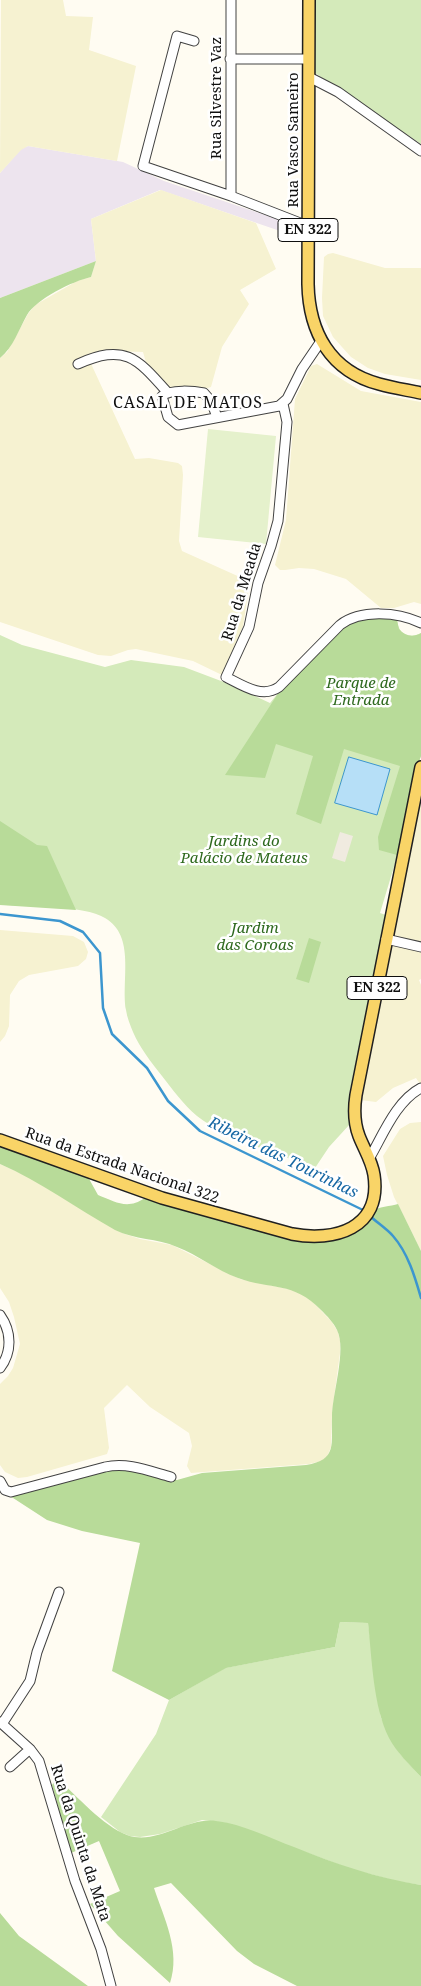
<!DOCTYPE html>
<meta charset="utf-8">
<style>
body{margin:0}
canvas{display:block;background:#fffcf2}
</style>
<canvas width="421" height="1986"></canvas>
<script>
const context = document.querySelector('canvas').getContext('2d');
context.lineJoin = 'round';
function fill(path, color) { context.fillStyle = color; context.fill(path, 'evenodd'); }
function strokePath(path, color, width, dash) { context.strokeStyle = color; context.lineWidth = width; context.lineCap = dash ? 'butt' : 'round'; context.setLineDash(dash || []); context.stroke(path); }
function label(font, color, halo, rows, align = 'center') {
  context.font = font + ' "Noto Serif",serif'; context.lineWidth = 5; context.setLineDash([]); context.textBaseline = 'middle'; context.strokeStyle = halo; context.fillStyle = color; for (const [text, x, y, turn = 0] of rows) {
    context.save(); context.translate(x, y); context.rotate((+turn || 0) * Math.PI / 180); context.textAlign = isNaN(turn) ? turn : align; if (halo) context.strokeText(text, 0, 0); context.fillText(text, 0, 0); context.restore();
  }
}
fill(new Path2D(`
 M28,146L123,162L164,181L289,223L286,233L160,190L91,219L96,261L0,298V173L21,149Z`), '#ede4ee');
fill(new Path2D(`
 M1,0H63L66,16L93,17L89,50L136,66L117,161L28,146L21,150L0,173Z
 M161,190L256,223L276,269L240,290L249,304L222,347L211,387L201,390H171L147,366L143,352L108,351L87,355L135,459L149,458L178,463L182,466L183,475L179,541L182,551L242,578L246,583L248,594L243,626L222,675L193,661L136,649L128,650L111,656L98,655L0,622V358L7,352L28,314L35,305L77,281L91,277L96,261L91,219Z
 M333,253L385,268H421V380L385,374L368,368L351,357L333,337L323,316L322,298L324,257L328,254Z
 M317,364L361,391L421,402V604L414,602L394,608H381L346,579L314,569L299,568L285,570H280L275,565L286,520L295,399L311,366Z
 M421,803V944L391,937L416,807Z
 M0,930L73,936L84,942L88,952L86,959L78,966L29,975L19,981L10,995L9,1026L5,1036L0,1042Z
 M391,943L421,950V979L419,980L421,985V1084H420L416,1078L393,1088L376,1102L360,1100Z
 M421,1122V1251L394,1197L387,1175L383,1156L400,1129L410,1123Z
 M0,1164L35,1180L122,1233L140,1239L172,1245L240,1279L293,1290L308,1297L332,1322L338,1332L340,1340V1353L332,1413L331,1447L327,1457L322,1461L309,1464L191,1473L187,1466L192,1446L189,1433L150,1407L127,1385L104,1408L109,1448L107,1454L27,1477L18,1478L5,1472L0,1465V1384L8,1376L13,1368L20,1344L14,1317L9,1302L0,1288Z`), '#f6f2d1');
fill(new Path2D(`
 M315,0H421V144L315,73Z
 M397,620C398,633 408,640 421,633V756L411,784L396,860L380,913L386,915L349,1095L350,1124L329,1147L315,1168C282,1155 224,1138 197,1116C183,1104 173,1090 162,1076C151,1062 140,1048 133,1032C130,1025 127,1017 126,1010C121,980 136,936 105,918C84,905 26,906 0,905V635L22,645L105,667L131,660L184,667L229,684L270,703L279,692Z
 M340,1622L368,1623L381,1718L400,1754L421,1777V1885L396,1881L351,1869L227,1823L202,1820L160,1834L140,1837L130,1836L120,1832L101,1817L156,1734L169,1700L225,1668L335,1647Z`), '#d4eaba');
fill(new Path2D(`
 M96,261L91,277C73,281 36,299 27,315C19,329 13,348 0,358V298Z
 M378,618L397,620L399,629C405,636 413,638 421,633V756L411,784L397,855L379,850L378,837L400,766L344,749L321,824L296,814L313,756L276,744L265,778L225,775L279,692L345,626L358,620Z
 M0,821L37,845L47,846L76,910L0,905Z
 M309,938L321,942L309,983L296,979Z
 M0,1144L88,1177L98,1195C116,1202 127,1210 145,1198L327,1241C357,1237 352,1226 372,1211C378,1207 391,1206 398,1204L421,1251V1777C410,1765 397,1753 389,1738C373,1706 372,1659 368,1623L340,1622L335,1647L226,1668L169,1700L112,1671L140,1543L82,1531L47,1520L10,1496L113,1469L126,1470L177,1480L202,1473L306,1465C338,1460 331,1444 332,1417C332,1394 347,1350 337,1330C334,1323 327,1316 321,1310C293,1281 271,1290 238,1278C216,1270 198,1255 177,1247C157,1238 135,1240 115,1230C76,1208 41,1182 0,1164Z
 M57,1778C77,1796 103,1826 127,1835C157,1846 186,1817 216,1821C243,1824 269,1838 294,1847C336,1864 377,1878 421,1885V1986H297L254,1964L237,1951L171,1883L154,1888C164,1918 181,1951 170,1983L118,1936L90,1904L120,1891L99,1841L71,1853L52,1785Z
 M0,1913L19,1936L88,1986H0Z`), '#b8db99');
fill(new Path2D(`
 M208,429L276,436L266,544L198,537Z`), '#e5f1cc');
fill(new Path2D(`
 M340,832L353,836L345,862L332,858Z`), '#f0ebe0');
const water = new Path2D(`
 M349,757L390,769L377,815L335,803Z`);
fill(water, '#b6dff7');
strokePath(water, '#3c96cf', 1);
strokePath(new Path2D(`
 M0,914L60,921L83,932L100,953L103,1008L112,1034L147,1068L168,1101L200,1131L365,1211
 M369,1215C376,1222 386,1228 393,1236C408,1253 415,1277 421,1298`), '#3c96cf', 2.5);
const minor = new Path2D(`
 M231,0V196
 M194,41L177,36L143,166L231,196L308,226
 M230,59H309
 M309,77L338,92L421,151
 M78,364C125,343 137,358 168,393
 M283,404L287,422L278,521L271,546L258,583L249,627L226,677C242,685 262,699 279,687L340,625C361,609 398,612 421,623
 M217,417L211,401L204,393C194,391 171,389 162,396L168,417L178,425L279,406L287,399L302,369L321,341
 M386,939L421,947
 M369,1159C383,1135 396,1101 421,1088
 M0,1315C12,1332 12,1352 0,1368
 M0,1481L5,1490L11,1492L105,1467C128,1462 149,1471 171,1477
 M0,1722L30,1749L39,1761L75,1881L101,1949L111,1986
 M2,1724L30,1681L37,1652L59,1592
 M10,1767L30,1749`);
const major = new Path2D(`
 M309,0L308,284C309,332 330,371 379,384C393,388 407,390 421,393
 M0,1140L162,1198L292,1234C334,1242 382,1229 374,1175C372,1161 364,1149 359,1136C354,1123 354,1108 356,1095L421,767`);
strokePath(minor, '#424242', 11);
strokePath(major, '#202020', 14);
strokePath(minor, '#fff', 9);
strokePath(major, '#f9d467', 11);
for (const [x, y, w] of [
 [308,230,60],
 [377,988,60]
]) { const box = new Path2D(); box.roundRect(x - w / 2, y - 11.5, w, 23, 4); context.fillStyle = '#fff'; context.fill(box); strokePath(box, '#0f0f0f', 1); }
label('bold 14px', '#0f0f0f', null, [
 ["EN 322",308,230],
 ["EN 322",377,988]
]);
label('15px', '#0f0f0f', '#fff', [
 ["Rua Silvestre Vaz",217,98,-90],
 ["Rua Vasco Sameiro",294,140,-90],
 ["Rua da Meada",242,592,-73],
 ["Rua da Estrada Nacional 322",122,1166,19],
 ["Rua da Quinta da Mata",80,1843,72]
]);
label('italic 15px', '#2e691e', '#fff', [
 ["Parque de",361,684],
 ["Entrada",361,701],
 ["Jardins do",244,842],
 ["Palácio de Mateus",244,859],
 ["Jardim",255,929],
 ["das Coroas",255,946]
]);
context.letterSpacing = '1px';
label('16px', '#0f0f0f', '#fff', [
 ["CASAL DE MATOS",188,403]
]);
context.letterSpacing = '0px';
label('italic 16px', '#1667a3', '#fff', [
 ["Ribeira das Tourinhas",283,1158,26]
]);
</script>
